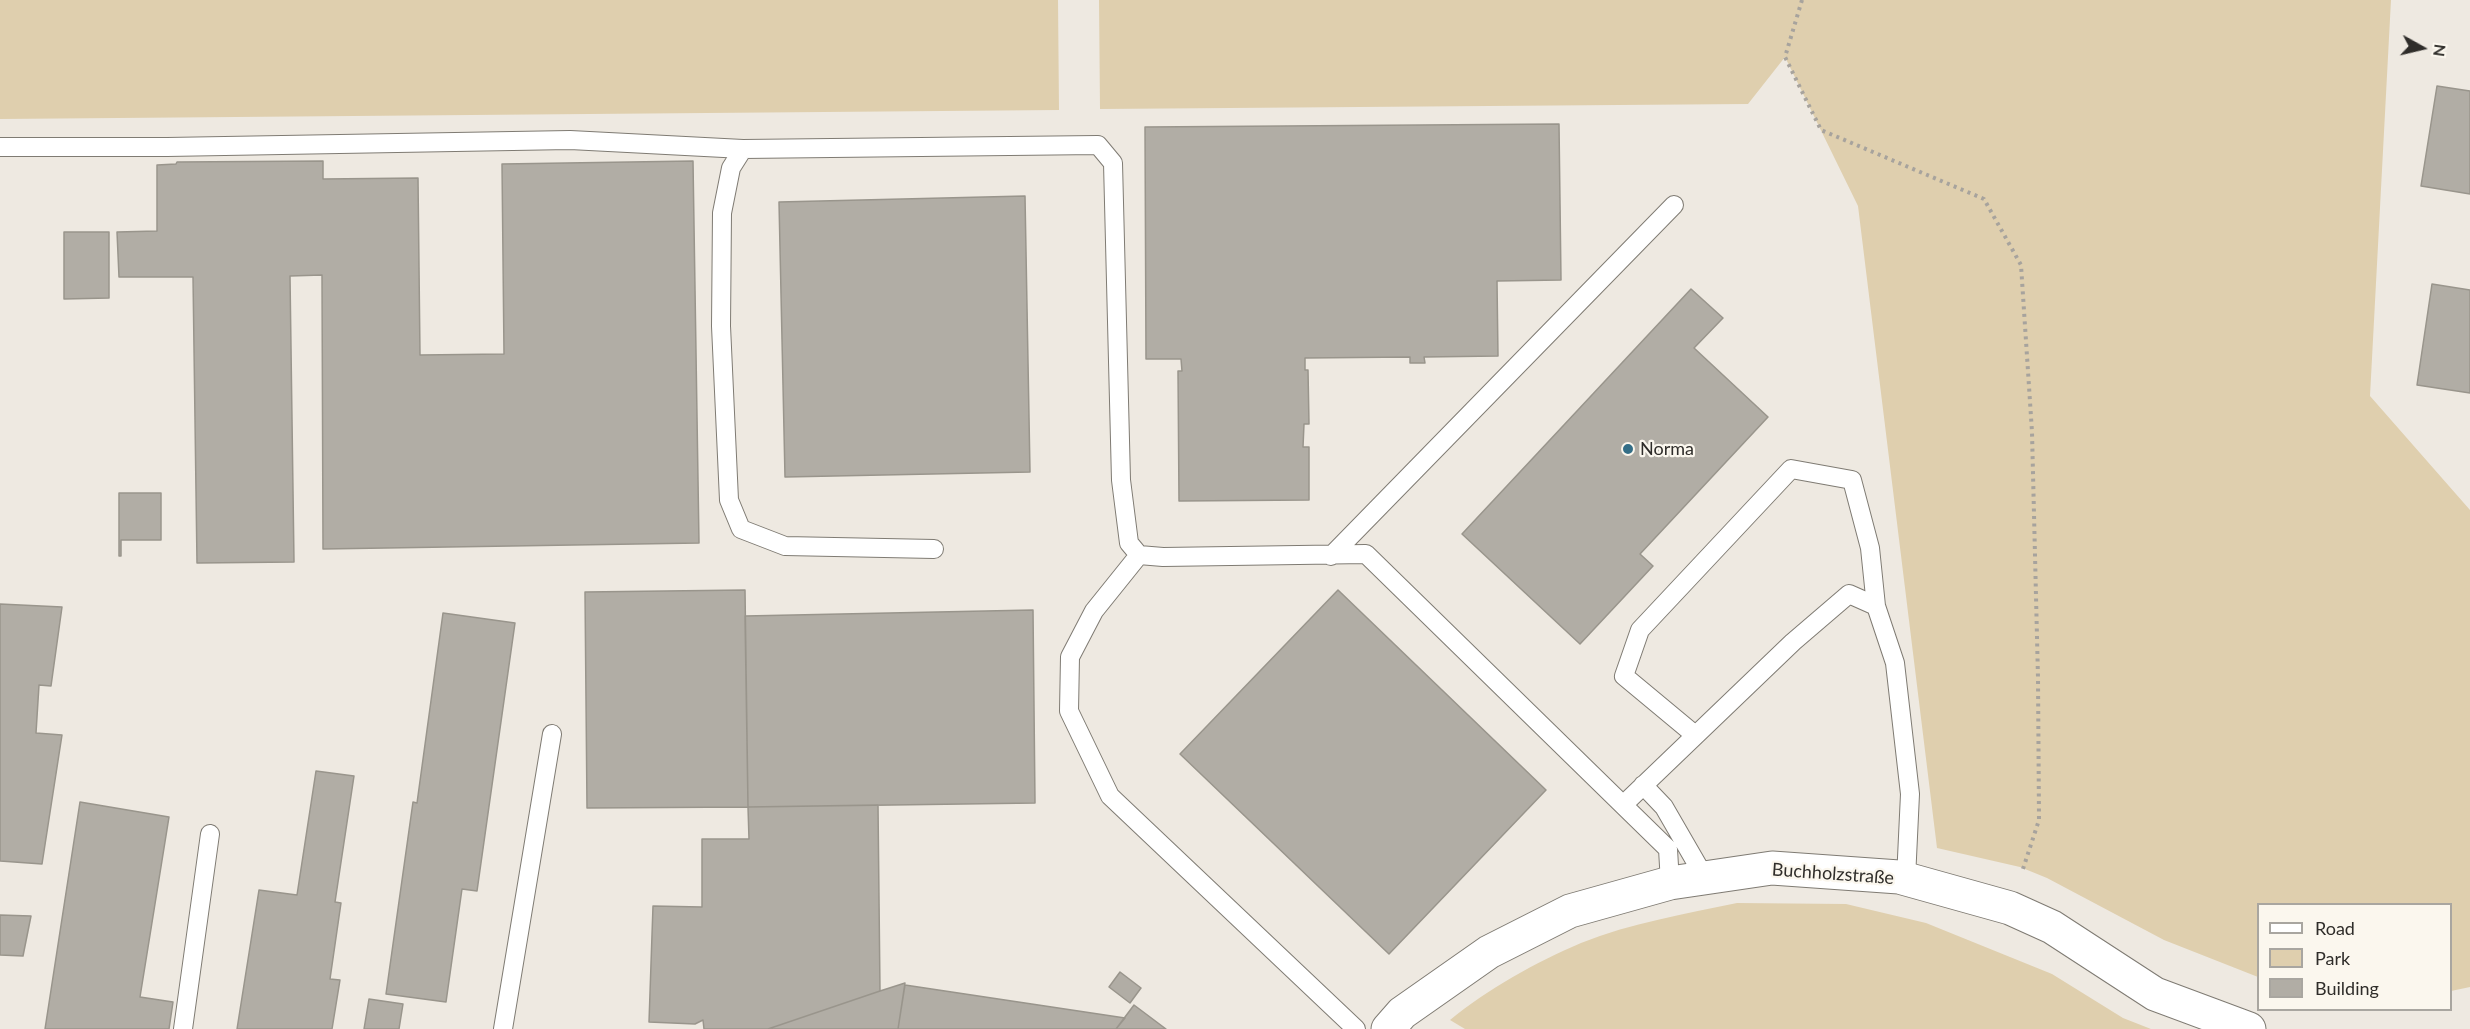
<!DOCTYPE html>
<meta charset="utf-8">
<style>
body{margin:0}
#map{position:relative;width:2470px;height:1029px;overflow:hidden;background:#eee9e1;font-family:Lato,sans-serif}
canvas{display:block}
.legend{position:absolute;left:2257px;top:903px;width:195px;height:108px;box-sizing:border-box;background:#fbf7ee;border:2px solid #a9a6a0;margin:0;padding:8px 10px;list-style:none;font-size:18px;color:#2f2d2a}
.legend li{display:flex;align-items:center;gap:12px;height:30px}
.legend b{width:30px;border:2px solid #a9a6a0}
.north{position:absolute;left:2392px;top:18px;width:60px;height:60px;-webkit-text-stroke:4px #fbf7ee;paint-order:stroke;rotate:98deg;font-size:16px;font-weight:700;line-height:24px;text-align:center;color:#2f2d2a}
.north::after{content:'';display:block;margin:auto;width:21px;height:27px;background:#2f2d2a;clip-path:polygon(50% 0,100% 100%,50% 72%,0 100%)}
</style>
<div id="map">
<canvas width="2470" height="1029"></canvas>
<ul class="legend">
<li><b style="height:8px;background:#fff"></b>Road</li>
<li><b style="height:16px;background:#dfcfae"></b>Park</li>
<li><b style="height:16px;background:#b1ada5"></b>Building</li>
</ul>
<div class="north">N</div>
</div>
<script>
const context = document.querySelector('canvas').getContext('2d');
context.lineJoin = 'round';
function fill(path, color) { context.fillStyle = color; context.fill(path, 'evenodd'); }
function strokePath(path, color, width, dash) { context.strokeStyle = color; context.lineWidth = width; context.lineCap = dash ? 'butt' : 'round'; context.setLineDash(dash || []); context.stroke(path); }
function label(font, color, halo, rows, align = 'center') {
  context.font = font + ' Lato,sans-serif'; context.lineWidth = 4.5; context.setLineDash([]); context.textBaseline = 'middle'; context.strokeStyle = halo; context.fillStyle = color; for (const [text, x, y, turn = 0] of rows) {
    context.save(); context.translate(x, y); context.rotate((+turn || 0) * Math.PI / 180); context.textAlign = isNaN(turn) ? turn : align; if (halo) context.strokeText(text, 0, 0); context.fillText(text, 0, 0); context.restore();
  }
}
fill(new Path2D(`
 M0,0H1058L1059,110L0,119Z
 M1099,0H2391L2370,396L2470,510V987L2451,991L2450,904H2258V977L2164,940L2047,878L2020,867L1937,848L1858,206L1785,57L1748,104L1100,109Z
 M1737,903L1846,904L1926,923L2052,974L2123,1018L2151,1029H1465L1450,1020C1488,989 1536,962 1581,943C1631,923 1685,914 1737,903Z`), '#dfcfae');
const building = new Path2D(`
 M2437,86L2470,91V194L2421,186Z
 M1559,124L1561,280L1497,281L1498,356L1424,357L1425,363H1410V357L1305,358V370H1308L1309,424H1304L1303,447H1309V500L1179,501L1178,371H1182L1181,359H1146L1145,127Z
 M323,161V179L418,178L420,355L504,354L502,164L693,161L699,543L323,549L322,275L290,276L294,562L197,563L193,277H119L117,232L157,231V165L176,164L177,162Z
 M1025,196L1030,472L785,477L779,202Z
 M64,232H109V298L64,299Z
 M2432,284L2470,290V393L2417,385Z
 M1691,289L1723,318L1694,348L1768,417L1640,554L1653,566L1580,644L1462,534Z
 M119,493H161V540H121V556H119Z
 M745,590L748,807L587,808L585,592Z
 M1338,590L1546,790L1389,954L1180,754Z
 M0,604L62,607L51,686L39,685L36,733L62,735L42,864L0,861Z
 M1033,610L1035,803L748,807L745,616Z
 M443,613L515,623L477,891L462,889L446,1002L386,994L413,802L417,803Z
 M316,771L354,776L335,902L341,903L330,979L340,980L332,1029H237L259,890L297,895Z
 M80,802L169,817L140,997L173,1002L169,1029H45Z
 M878,805L880,991L768,1029H704L703,1020L695,1024L649,1022L653,906L702,907V839H749L748,807Z
 M0,915L31,916L23,956L0,955Z
 M1120,972L1141,988L1130,1003L1109,987Z
 M905,983L898,1029H768L880,991Z
 M905,985L1125,1018L1116,1029H898Z
 M369,999L403,1004L399,1029H364Z
 M1134,1005L1166,1029H1116Z`);
fill(building, '#b1ada5');
strokePath(building, '#99958c', 1.5);
const lane = new Path2D(`
 M0,147H167L570,140L743,149
 M934,549L785,546L741,529L729,500L721,326L722,213L731,168L743,149L1098,145L1113,163L1121,480L1129,543L1139,555L1163,557L1366,554L1668,849L1670,883
 M1139,555L1094,611L1070,657L1069,711L1110,796L1356,1029
 M1331,556L1674,205
 M1695,735L1624,676L1640,630L1791,469L1852,480L1870,548L1876,606
 M1643,785L1664,807L1705,878
 M1623,805L1793,642L1849,594L1876,606L1895,663L1910,794L1906,879
 M183,1029L210,834
 M503,1029L552,734`);
const secondary = new Path2D(`
 M1388,1029L1402,1013L1489,952L1570,911L1670,883L1772,868L1899,877L2010,908L2052,927L2155,994L2249,1029`);
strokePath(lane, '#7f7b73', 20);
strokePath(secondary, '#7f7b73', 35);
strokePath(new Path2D(`
 M1802,0L1785,57L1821,130L1984,199L2021,265L2032,432L2038,678L2039,820L2022,872`), '#a7a39d', 4, [3, 4.5]);
strokePath(lane, '#fff', 18);
strokePath(secondary, '#fff', 33);
for (const [x, y, r, color] of [
 [1628,449,6,"#346e87"]
]) { const dot = new Path2D(); dot.arc(x, y, r, 0, 2 * Math.PI); context.fillStyle = color; context.fill(dot); strokePath(dot, '#fbf7ee', 2); }
label('18px', '#2f2d2a', '#fbf7ee', [
 ["Norma",1640,449]
], 'left');
label('18px', '#2f2d2a', '#fbf7ee', [
 ["Buchholzstraße",1833,874,4]
]);
</script>
